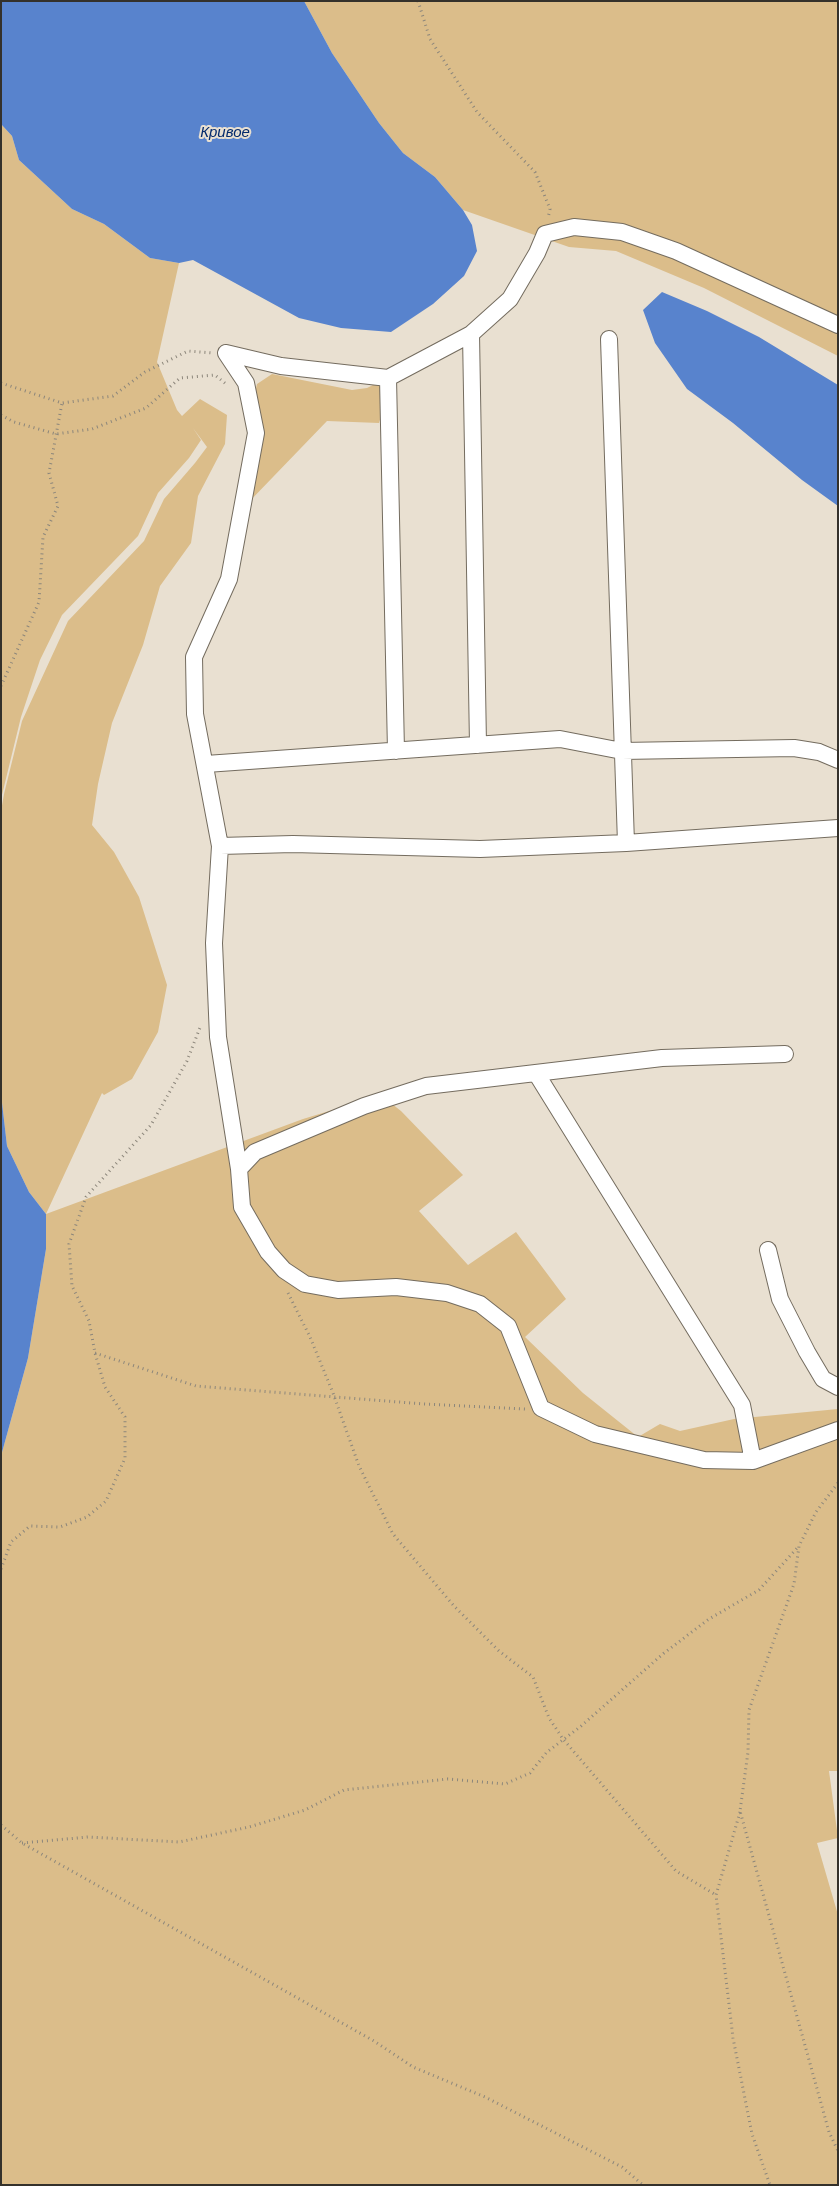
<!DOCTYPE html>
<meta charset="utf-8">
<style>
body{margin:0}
#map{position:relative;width:839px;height:2186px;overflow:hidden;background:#e9e0d1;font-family:"Work Sans",sans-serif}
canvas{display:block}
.frame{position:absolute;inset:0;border:2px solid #34312b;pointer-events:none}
</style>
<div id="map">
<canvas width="839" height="2186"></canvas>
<div class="frame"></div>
</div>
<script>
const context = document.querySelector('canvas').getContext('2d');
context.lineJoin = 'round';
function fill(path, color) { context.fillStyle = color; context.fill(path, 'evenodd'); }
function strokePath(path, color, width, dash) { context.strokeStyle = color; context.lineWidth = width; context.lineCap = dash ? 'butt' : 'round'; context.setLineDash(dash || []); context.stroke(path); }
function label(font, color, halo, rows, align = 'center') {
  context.font = font + ' "Work Sans",sans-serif'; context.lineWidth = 4; context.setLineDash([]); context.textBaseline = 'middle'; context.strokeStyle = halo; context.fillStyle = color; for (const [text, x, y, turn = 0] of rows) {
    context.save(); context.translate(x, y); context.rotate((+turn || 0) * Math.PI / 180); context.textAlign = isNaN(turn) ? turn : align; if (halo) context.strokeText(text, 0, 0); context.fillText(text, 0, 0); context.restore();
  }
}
fill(new Path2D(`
 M304,1H838V356L704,288L616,251L569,247L463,210L435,177L403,153L379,123L332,53Z
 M1,124L12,136L19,160L72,209L104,224L150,258L179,263L157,362L177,410L182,416L200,399L227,415L225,444L198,496L191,543L160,586L143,645L112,723L98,784L92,825L114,852L139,897L167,985L158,1032L132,1079L104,1095L102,1093L46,1214L303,1119L385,1094L387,1100L401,1111L463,1175L419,1211L468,1265L516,1232L566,1299L525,1337L583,1393L638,1437L660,1424L680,1431L734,1419L838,1409V1771H829L838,1838L817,1843L838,1915V2185H1V1456L28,1358L46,1249V1214L29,1192L7,1146L1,1094V811L4,794L22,721L68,621L144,541L164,499L195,463L207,447L193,428L201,440L189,458L158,493L138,536L62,615L40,660L21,717L1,799Z
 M272,374L352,390L367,388L387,378L390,386L379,423L327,421L246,505L254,397L257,384Z`), '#dbbd8a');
fill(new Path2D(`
 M1,1H304L332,53L379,123L403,153L435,177L463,210L472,225L477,251L464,276L433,304L391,332L341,328L299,318L193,260L179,263L150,258L104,224L72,209L19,160L12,136L1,124Z
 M662,292L707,311L759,337L838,385V506L802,480L733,423L687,389L655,343L643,310Z
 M1,1094L7,1146L29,1192L46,1214V1249L28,1358L1,1456Z`), '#5883cd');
const minor = new Path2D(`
 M471,334L478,745
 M609,339L626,843
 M226,353L246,383L256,433L229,579L194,657L195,714L220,846L214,943L218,1037L239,1169L242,1207L268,1252L284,1270L305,1284L338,1290L396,1287L447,1293L480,1304L508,1326L541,1408L595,1434L704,1460L753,1461L838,1430
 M226,353L281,366L388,378L471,334L510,299L537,253L545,234L574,227L622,232L676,251L838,325
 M388,378L396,751
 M206,764L560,739L622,751L794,748L819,752L838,760
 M220,846L293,844L480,849L626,843L838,828
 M536,1073L742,1405L753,1461
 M239,1169L255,1152L364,1106L426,1086L662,1058L785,1054
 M768,1250L780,1299L807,1352L823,1379L838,1387`);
strokePath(minor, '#746c5f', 18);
strokePath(new Path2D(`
 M418,1L430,39L477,112L535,172L550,209L548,218
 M1,383L62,403L113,396L145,372L188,351L212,353
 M1,415L14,422L56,434L92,429L146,408L180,378L215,375L226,384
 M1,686L39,602L43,537L58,506L49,473L62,403
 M288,1293L310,1337L333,1393L359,1466L393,1534L454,1606L499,1651L533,1677L549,1718L563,1739L676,1871L716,1895
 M95,1353L196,1386L424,1404L525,1409
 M838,1483L816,1512L799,1546L794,1584L749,1710L748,1752L740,1811L829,2132L838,2151
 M1,1569L11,1542L30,1526L60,1527L87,1517L106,1501L125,1458V1417L105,1387L95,1353L89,1321L72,1286L69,1244L86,1197L151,1125L187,1061L201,1025
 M740,1812L716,1895L733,2038L752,2134L770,2185
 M1,1825L22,1843L374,2041L413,2067L485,2097L622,2167L643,2185
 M22,1843L88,1837L179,1842L249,1827L305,1810L344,1790L448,1779L505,1784L530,1773L547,1752L580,1727L664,1653L709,1619L759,1590L799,1546`), '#8c867b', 3, [1, 4]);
strokePath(minor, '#fff', 16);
label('italic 15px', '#042a6c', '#e9e0d1', [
 ["Кривое",225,133]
]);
</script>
